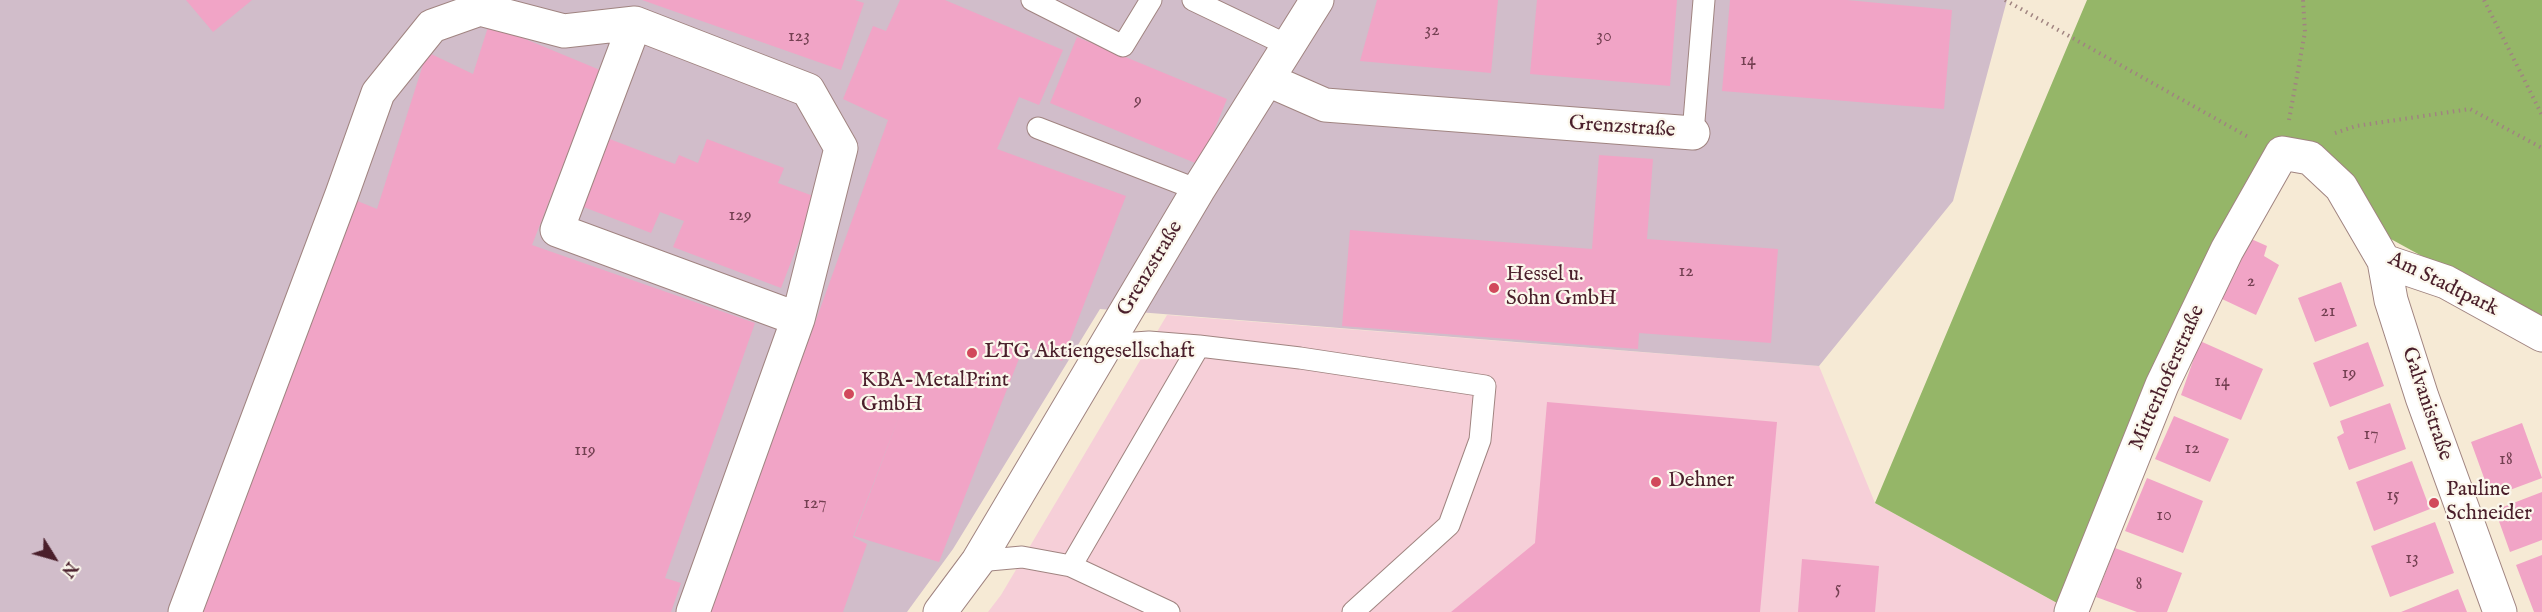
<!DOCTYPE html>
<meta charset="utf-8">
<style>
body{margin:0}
#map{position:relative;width:2542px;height:612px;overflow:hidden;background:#f6ead5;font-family:"IM FELL English",serif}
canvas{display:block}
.north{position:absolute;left:24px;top:528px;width:60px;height:60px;-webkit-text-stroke:4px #fbf7ec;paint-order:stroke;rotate:127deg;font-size:16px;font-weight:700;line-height:24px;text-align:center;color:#4a1f2b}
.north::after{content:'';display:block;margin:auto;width:21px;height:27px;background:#4a1f2b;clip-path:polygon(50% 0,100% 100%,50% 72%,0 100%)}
</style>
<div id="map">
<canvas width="2542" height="612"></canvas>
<div class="north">N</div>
</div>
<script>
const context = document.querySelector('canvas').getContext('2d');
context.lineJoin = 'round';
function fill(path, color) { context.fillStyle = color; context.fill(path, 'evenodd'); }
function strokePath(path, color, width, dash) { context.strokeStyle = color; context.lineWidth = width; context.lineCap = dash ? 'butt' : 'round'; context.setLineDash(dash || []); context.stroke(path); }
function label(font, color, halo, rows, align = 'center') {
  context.font = font + ' "IM FELL English",serif'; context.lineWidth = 4.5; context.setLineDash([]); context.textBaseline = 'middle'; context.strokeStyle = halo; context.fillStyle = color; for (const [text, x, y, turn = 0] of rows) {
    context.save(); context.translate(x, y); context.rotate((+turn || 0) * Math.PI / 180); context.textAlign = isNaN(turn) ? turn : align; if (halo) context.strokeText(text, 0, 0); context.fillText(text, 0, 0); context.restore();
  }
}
fill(new Path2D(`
 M1167,315L1819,366L1875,503L2057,603L2055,612H988L1001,595Z`), '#f6cfd8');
fill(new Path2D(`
 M0,0H2007L1953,201L1819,366L1100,309L953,549L907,612H0Z`), '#d1bdca');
fill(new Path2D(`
 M2087,0H2542V322L2389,238L2272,144L2057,603L1875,503Z`), '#95b668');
fill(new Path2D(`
 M186,0H252L213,32Z
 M642,0H855L864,3L841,70Z
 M900,0H945L1063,50L1039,105L1019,97L997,149L1126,196L1062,361L1024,346L939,562L854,536L903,406L851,542L853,537L867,544L843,612H711L888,120L843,99L873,26L886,31Z
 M1377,0H1498L1491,73L1360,61Z
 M1537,0H1677L1670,86L1530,74Z
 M1730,0H1847L1952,10L1944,109L1722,91Z
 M489,24L600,70L532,245L755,323L665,578L681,583L671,612H202L355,200L377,209L427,52L473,74Z
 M1077,37L1227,99L1200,165L1050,103Z
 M607,138L675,164L679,155L698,163L707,139L784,168L778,183L816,197L781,288L673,247L684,221L660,212L651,233L581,206Z
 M1599,155L1653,159L1647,239L1778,249L1771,343L1639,333L1638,349L1342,326L1350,230L1592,249Z
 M2249,238L2267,246L2264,256L2279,265L2256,315L2222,299Z
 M2341,282L2357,326L2315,342L2298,298Z
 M2200,341L2263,369L2241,420L2181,395Z
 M2368,342L2384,386L2330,407L2313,363Z
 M1547,402L1777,422L1760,612H1451L1535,543Z
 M2390,403L2406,449L2349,470L2337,437L2344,433L2340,421Z
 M2174,416L2229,439L2210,482L2155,459Z
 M2522,423L2542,478L2491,497L2471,442Z
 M2412,461L2430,509L2374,531L2356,482Z
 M2147,478L2203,501L2183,553L2125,531Z
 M2542,492V540L2510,552L2495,510Z
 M2435,522L2454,573L2390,597L2371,546Z
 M2115,548L2182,573L2167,612H2137L2096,597Z
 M2542,555V612H2534L2516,565Z
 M1802,559L1879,566L1875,612H1798Z
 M2458,589L2467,612H2401Z`), '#f1a4c6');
const service = new Path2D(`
 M1032,0L1123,46L1151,0
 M1193,0L1289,46
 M1038,128L1198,190
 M1693,133L1704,0
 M1106,345L1149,342L1199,346
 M978,561L1022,557L1071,566
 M1169,612L1071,566L1199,346L1300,358L1485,386L1480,440L1449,525L1353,612`);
const minor = new Path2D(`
 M1268,80L1325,105L1693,133
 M2384,261L2391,300L2422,397L2500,612
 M185,612L342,194L378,93L432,26L480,9L564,31L635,23
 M693,612L798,319L841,148L808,90L635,23L557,230L798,319
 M940,612L978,561L1198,190L1317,0
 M2071,612L2162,385L2227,250L2282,153L2310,158L2341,187L2384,261L2446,282L2542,335`);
strokePath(service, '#a08480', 23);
strokePath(minor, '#a08480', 35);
strokePath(new Path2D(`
 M2005,0L2250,138
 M2484,0L2542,115
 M2289,120L2305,32L2303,0
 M2335,133L2356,126L2470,109L2542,148`), '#a08480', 4, [1.5, 4.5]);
strokePath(service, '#fff', 21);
strokePath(minor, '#fff', 33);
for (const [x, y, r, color] of [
 [1494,288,6,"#d1495b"],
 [972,353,6,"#d1495b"],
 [849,394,6,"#d1495b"],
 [1656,482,6,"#d1495b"],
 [2434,503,6,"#d1495b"]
]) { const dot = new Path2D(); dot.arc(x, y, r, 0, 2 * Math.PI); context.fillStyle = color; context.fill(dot); strokePath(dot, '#fbf7ec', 2); }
label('18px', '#744052', null, [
 ["32",1432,31],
 ["123",799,37],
 ["30",1604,37],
 ["14",1748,61],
 ["9",1138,101],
 ["129",740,216],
 ["12",1686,272],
 ["2",2251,282],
 ["21",2328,312],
 ["19",2349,374],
 ["14",2222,382],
 ["17",2371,435],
 ["12",2192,449],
 ["119",585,451],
 ["18",2506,460],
 ["15",2393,496],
 ["127",815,504],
 ["10",2164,516],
 ["13",2412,559],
 ["8",2139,585],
 ["5",1838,589]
]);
label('21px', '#4a1f2b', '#fbf7ec', [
 ["Grenzstraße",1622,128,4],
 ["Grenzstraße",1151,269,-59],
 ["Am Stadtpark",2443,285,26],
 ["Mitterhoferstraße",2168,378,-66],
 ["Galvanistraße",2426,404,71]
]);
label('21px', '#4a1f2b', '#fbf7ec', [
 ["Hessel u.",1506,276],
 ["Sohn GmbH",1506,300],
 ["LTG Aktiengesellschaft",984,353],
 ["KBA-MetalPrint",861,382],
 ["GmbH",861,406],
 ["Dehner",1668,482],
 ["Pauline",2446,491],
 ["Schneider",2446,515]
], 'left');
</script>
